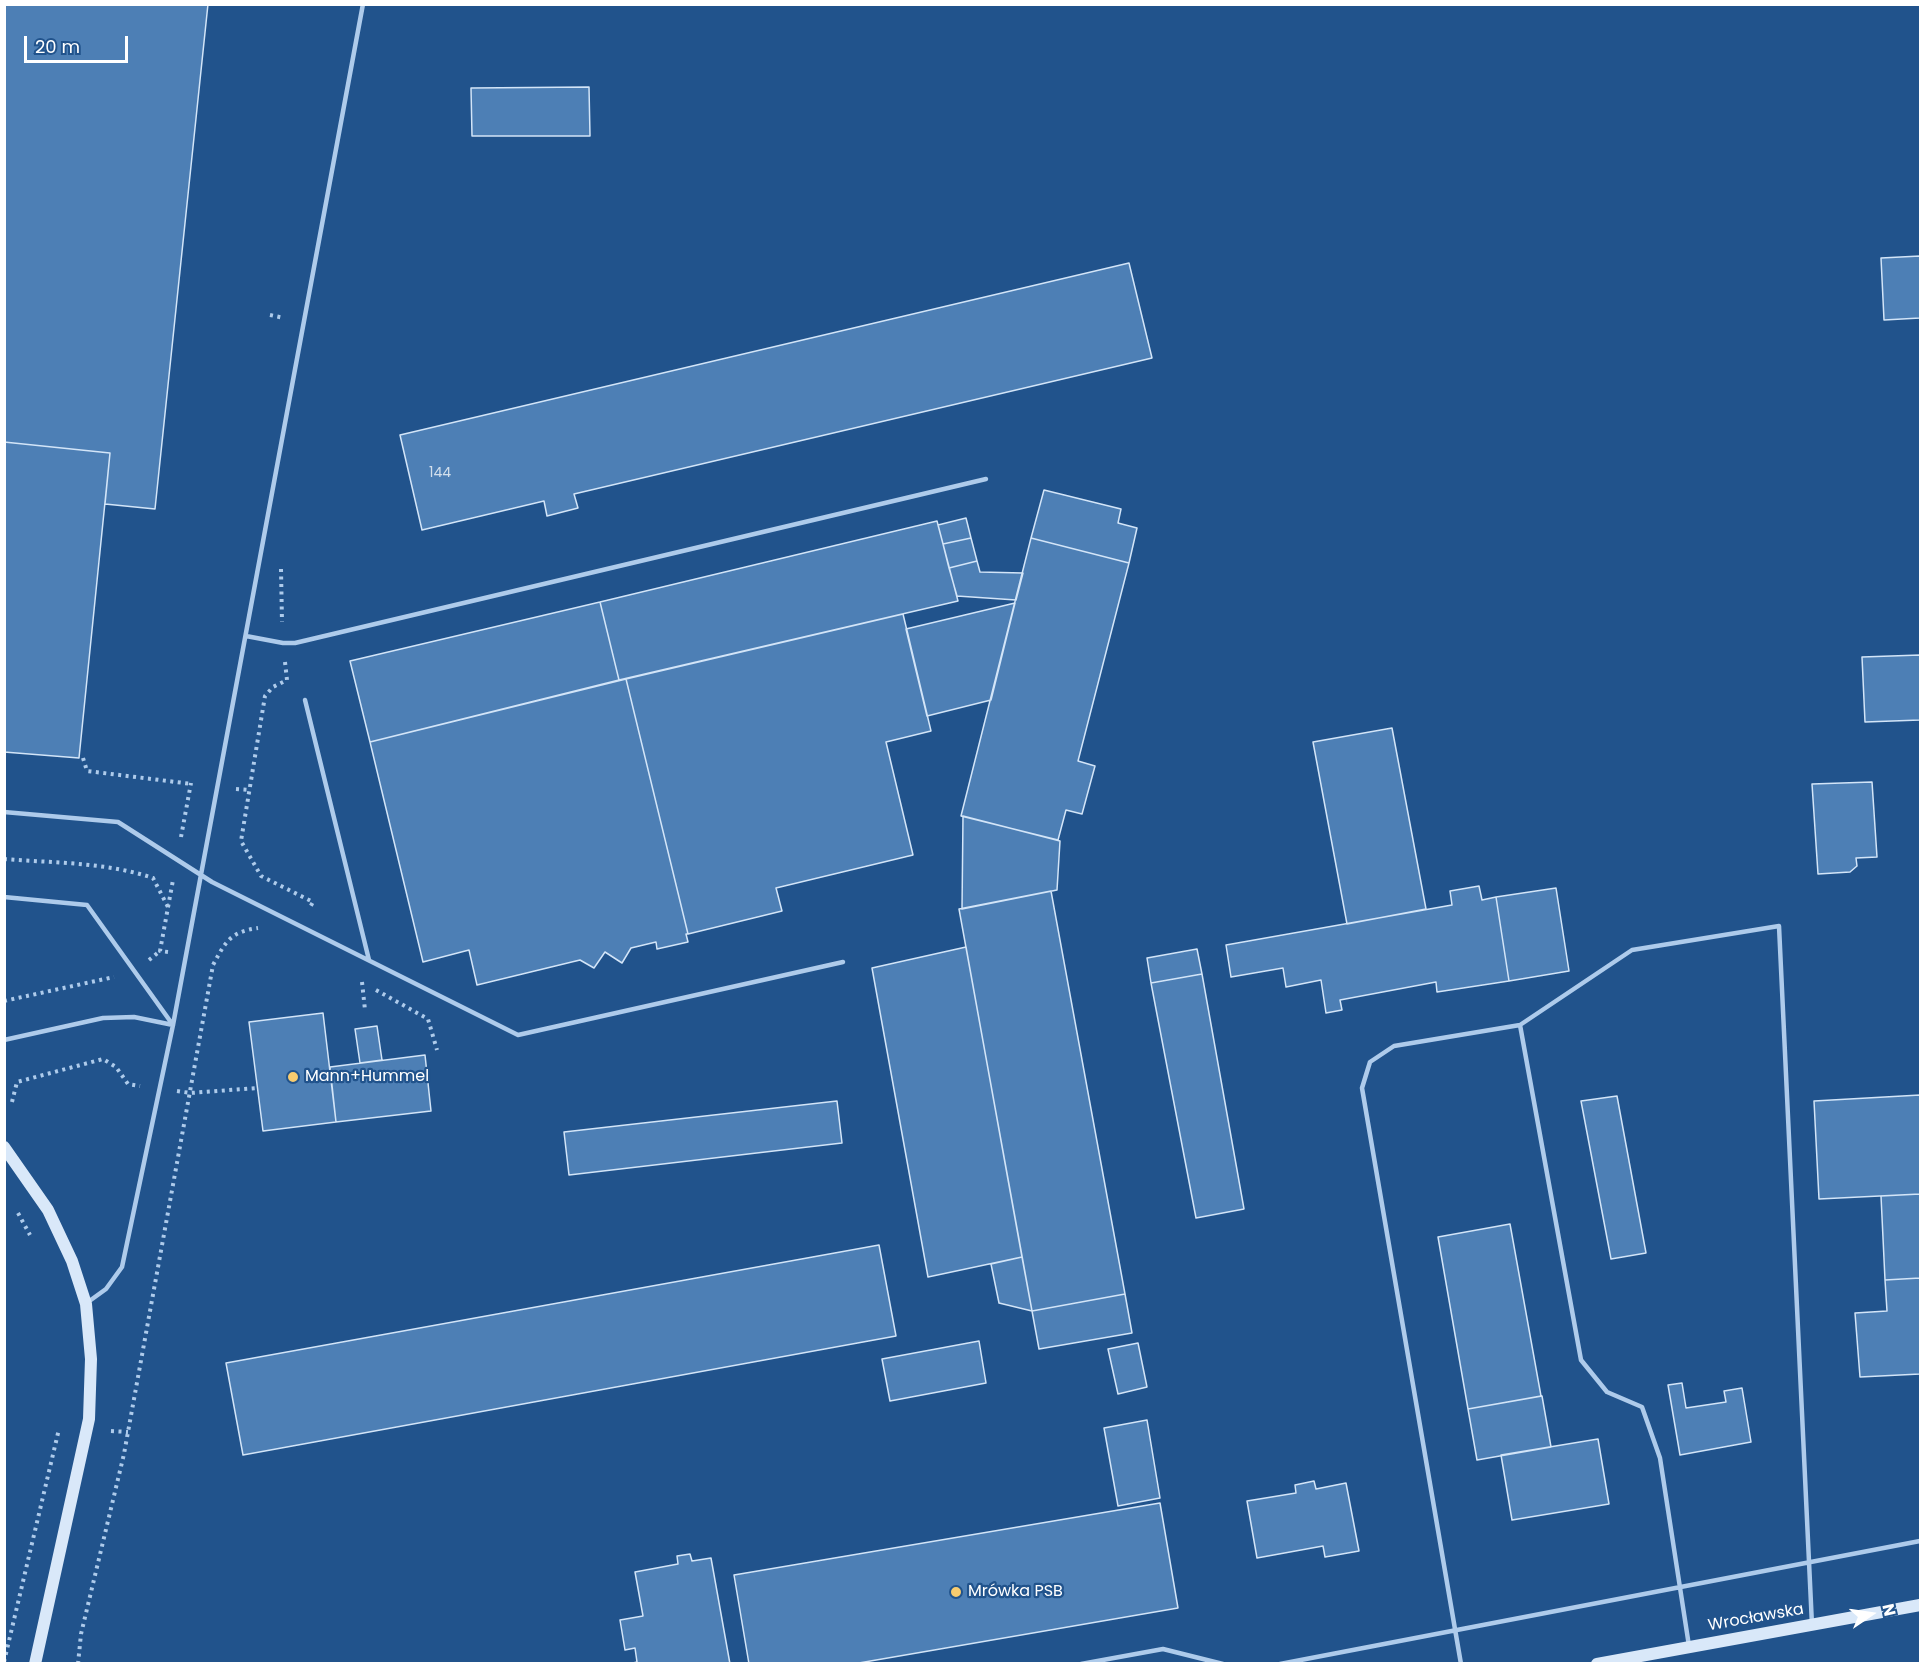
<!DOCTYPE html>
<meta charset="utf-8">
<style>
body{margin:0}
#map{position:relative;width:1925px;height:1668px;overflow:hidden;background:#21538c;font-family:Poppins,sans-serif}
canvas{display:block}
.frame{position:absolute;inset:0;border:6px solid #fff;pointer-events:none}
.north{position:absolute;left:1841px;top:1584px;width:60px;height:60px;-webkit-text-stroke:4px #21538c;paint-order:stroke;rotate:77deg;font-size:16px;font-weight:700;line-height:24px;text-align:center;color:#fff}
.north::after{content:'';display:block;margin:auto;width:21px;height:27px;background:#fff;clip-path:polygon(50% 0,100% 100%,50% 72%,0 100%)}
.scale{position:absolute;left:24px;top:36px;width:104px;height:27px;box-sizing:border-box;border:3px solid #fff;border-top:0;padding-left:8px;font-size:18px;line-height:21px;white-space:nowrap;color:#fff;-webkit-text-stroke:4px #21538c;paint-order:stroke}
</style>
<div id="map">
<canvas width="1925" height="1668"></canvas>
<div class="frame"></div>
<div class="north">N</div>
<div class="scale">20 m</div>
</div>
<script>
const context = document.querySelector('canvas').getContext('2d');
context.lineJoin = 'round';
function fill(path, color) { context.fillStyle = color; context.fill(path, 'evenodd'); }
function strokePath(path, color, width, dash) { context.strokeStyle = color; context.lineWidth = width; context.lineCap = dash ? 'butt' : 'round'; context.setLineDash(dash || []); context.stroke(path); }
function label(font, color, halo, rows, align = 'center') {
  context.font = font + ' Poppins,sans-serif'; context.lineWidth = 4.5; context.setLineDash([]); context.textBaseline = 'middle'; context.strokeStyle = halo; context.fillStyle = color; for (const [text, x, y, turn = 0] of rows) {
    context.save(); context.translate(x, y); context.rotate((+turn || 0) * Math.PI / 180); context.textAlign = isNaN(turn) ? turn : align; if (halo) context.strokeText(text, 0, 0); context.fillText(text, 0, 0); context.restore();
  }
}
const building = new Path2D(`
 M4,4H208L155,509L105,504L110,453L4,442Z
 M589,87L590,136H472L471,88Z
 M1920,256V318L1884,320L1881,258Z
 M1129,263L1152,358L574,494L578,508L547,516L544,501L422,530L400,435Z
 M4,442L110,453L79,758L4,752Z
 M1044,490L1121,509L1118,523L1137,528L1129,563L1031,538Z
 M966,518L971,538L943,544L938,525Z
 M937,521L958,601L619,680L600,602Z
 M971,538L977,561L949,568L943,544Z
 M1031,538L1129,563L1078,761L1095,766L1082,814L1066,810L1058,840L961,816Z
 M977,561L980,572L1023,573L1016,600L957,596L949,568Z
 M600,602L619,680L370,742L350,661Z
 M1015,603L991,700L927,716L906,629Z
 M903,614L931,731L886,742L913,855L776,888L782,911L688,934L626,679Z
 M1920,655V720L1865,722L1862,657Z
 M626,679L688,934H686L688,942L657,949L656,942L631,948L622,963L605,952L594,968L580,960L477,985L469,950L423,962L370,742Z
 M1392,728L1426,909L1347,924L1313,742Z
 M1872,782L1877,857L1856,858L1857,866L1850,872L1818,874L1812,784Z
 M963,816L1060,841L1057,890L962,909Z
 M1479,886L1482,900L1496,897L1509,981L1437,992L1436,982L1340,1000L1342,1010L1326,1013L1321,980L1286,987L1283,968L1231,977L1226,945L1452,905L1450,891Z
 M1556,888L1569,971L1509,981L1496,897Z
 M1051,891L1125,1294L1032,1311L959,909Z
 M966,947L1022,1257L928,1277L872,968Z
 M1197,949L1202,974L1151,983L1147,958Z
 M1202,974L1244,1209L1196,1218L1151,983Z
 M323,1013L336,1122L263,1131L249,1022Z
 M377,1026L382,1060L360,1063L355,1029Z
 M425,1055L431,1111L336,1122L330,1067Z
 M1920,1095V1194L1819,1199L1814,1101Z
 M1617,1096L1646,1253L1611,1259L1581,1101Z
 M837,1101L842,1143L569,1175L564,1132Z
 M1920,1194V1278L1885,1280L1881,1196Z
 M1510,1224L1541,1396L1468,1409L1438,1237Z
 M879,1245L896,1336L243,1455L226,1363Z
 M1022,1257L1032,1311L999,1303L991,1264Z
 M1920,1278V1374L1860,1377L1855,1313L1887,1311L1885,1280Z
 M1125,1294L1132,1333L1039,1349L1032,1311Z
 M979,1341L986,1383L890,1401L882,1359Z
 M1138,1343L1147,1387L1118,1394L1108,1349Z
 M1682,1383L1686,1408L1726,1402L1724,1391L1742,1388L1751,1442L1680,1455L1668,1385Z
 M1542,1396L1551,1447L1477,1460L1468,1409Z
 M1147,1420L1160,1498L1118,1506L1104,1428Z
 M1598,1439L1609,1504L1512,1520L1501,1455Z
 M1314,1481L1316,1489L1346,1483L1359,1551L1325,1557L1323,1546L1257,1558L1247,1501L1296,1493L1295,1485Z
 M1160,1503L1178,1608L853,1664H749L734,1575Z
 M690,1554L692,1561L711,1558L730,1664H629L637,1662L635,1648L625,1650L620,1620L643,1616L635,1572L678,1564L677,1556Z`);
fill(building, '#4d7fb5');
strokePath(building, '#d3e5f8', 1.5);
strokePath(new Path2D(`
 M270,315L284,318
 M281,569L282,622
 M285,662L287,680L273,687L265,696L241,841L261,876L313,902L309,909
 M83,758L87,771L192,784
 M236,789L250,790
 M181,837L191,783
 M4,859C53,863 106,862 153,878L168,907
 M168,952L160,951L173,880
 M149,960L160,951
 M362,982L365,1010
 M376,990L428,1019L437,1050
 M4,1001L114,977
 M177,1091L190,1093L257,1088
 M12,1102L17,1082L103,1059L116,1067L128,1084L140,1086
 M18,1213L30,1235
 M111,1431L128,1432
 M4,1662L59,1429
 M78,1664L81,1634L124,1454L213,965C226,941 230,932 258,928`), '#aecbeb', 4, [3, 4.5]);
strokePath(new Path2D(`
 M246,636L283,643H295L986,479
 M305,700L369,960
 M4,812L118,822L212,882L518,1035L843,962
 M4,897L87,905L173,1025
 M4,1040L103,1018L134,1017L173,1025
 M88,1302L106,1289L122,1267L173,1025L363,4
 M1689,1646L1660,1458L1642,1407L1607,1392L1581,1360L1520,1025L1632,950L1779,926L1812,1625
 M1081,1664L1163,1649L1223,1664
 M1280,1664L1920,1541
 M1461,1664L1362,1088L1370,1062L1394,1046L1520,1025`), '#aecbeb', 4.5);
strokePath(new Path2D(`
 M4,1147L48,1210L72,1261L86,1304L91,1359L89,1419L35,1664
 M1597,1664L1920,1605`), '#d9e8f9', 12);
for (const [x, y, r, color] of [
 [293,1077,6,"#f8cc6f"],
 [956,1592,6,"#f8cc6f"]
]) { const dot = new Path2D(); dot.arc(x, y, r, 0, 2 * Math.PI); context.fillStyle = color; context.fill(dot); strokePath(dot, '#21538c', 2); }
label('14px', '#d2dfec', null, [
 ["144",440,473]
]);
label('16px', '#fff', '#21538c', [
 ["Mann+Hummel",305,1077],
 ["Mrówka PSB",968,1592]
], 'left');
label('16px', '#fff', '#21538c', [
 ["Wrocławska",1756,1618,-10]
]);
</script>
